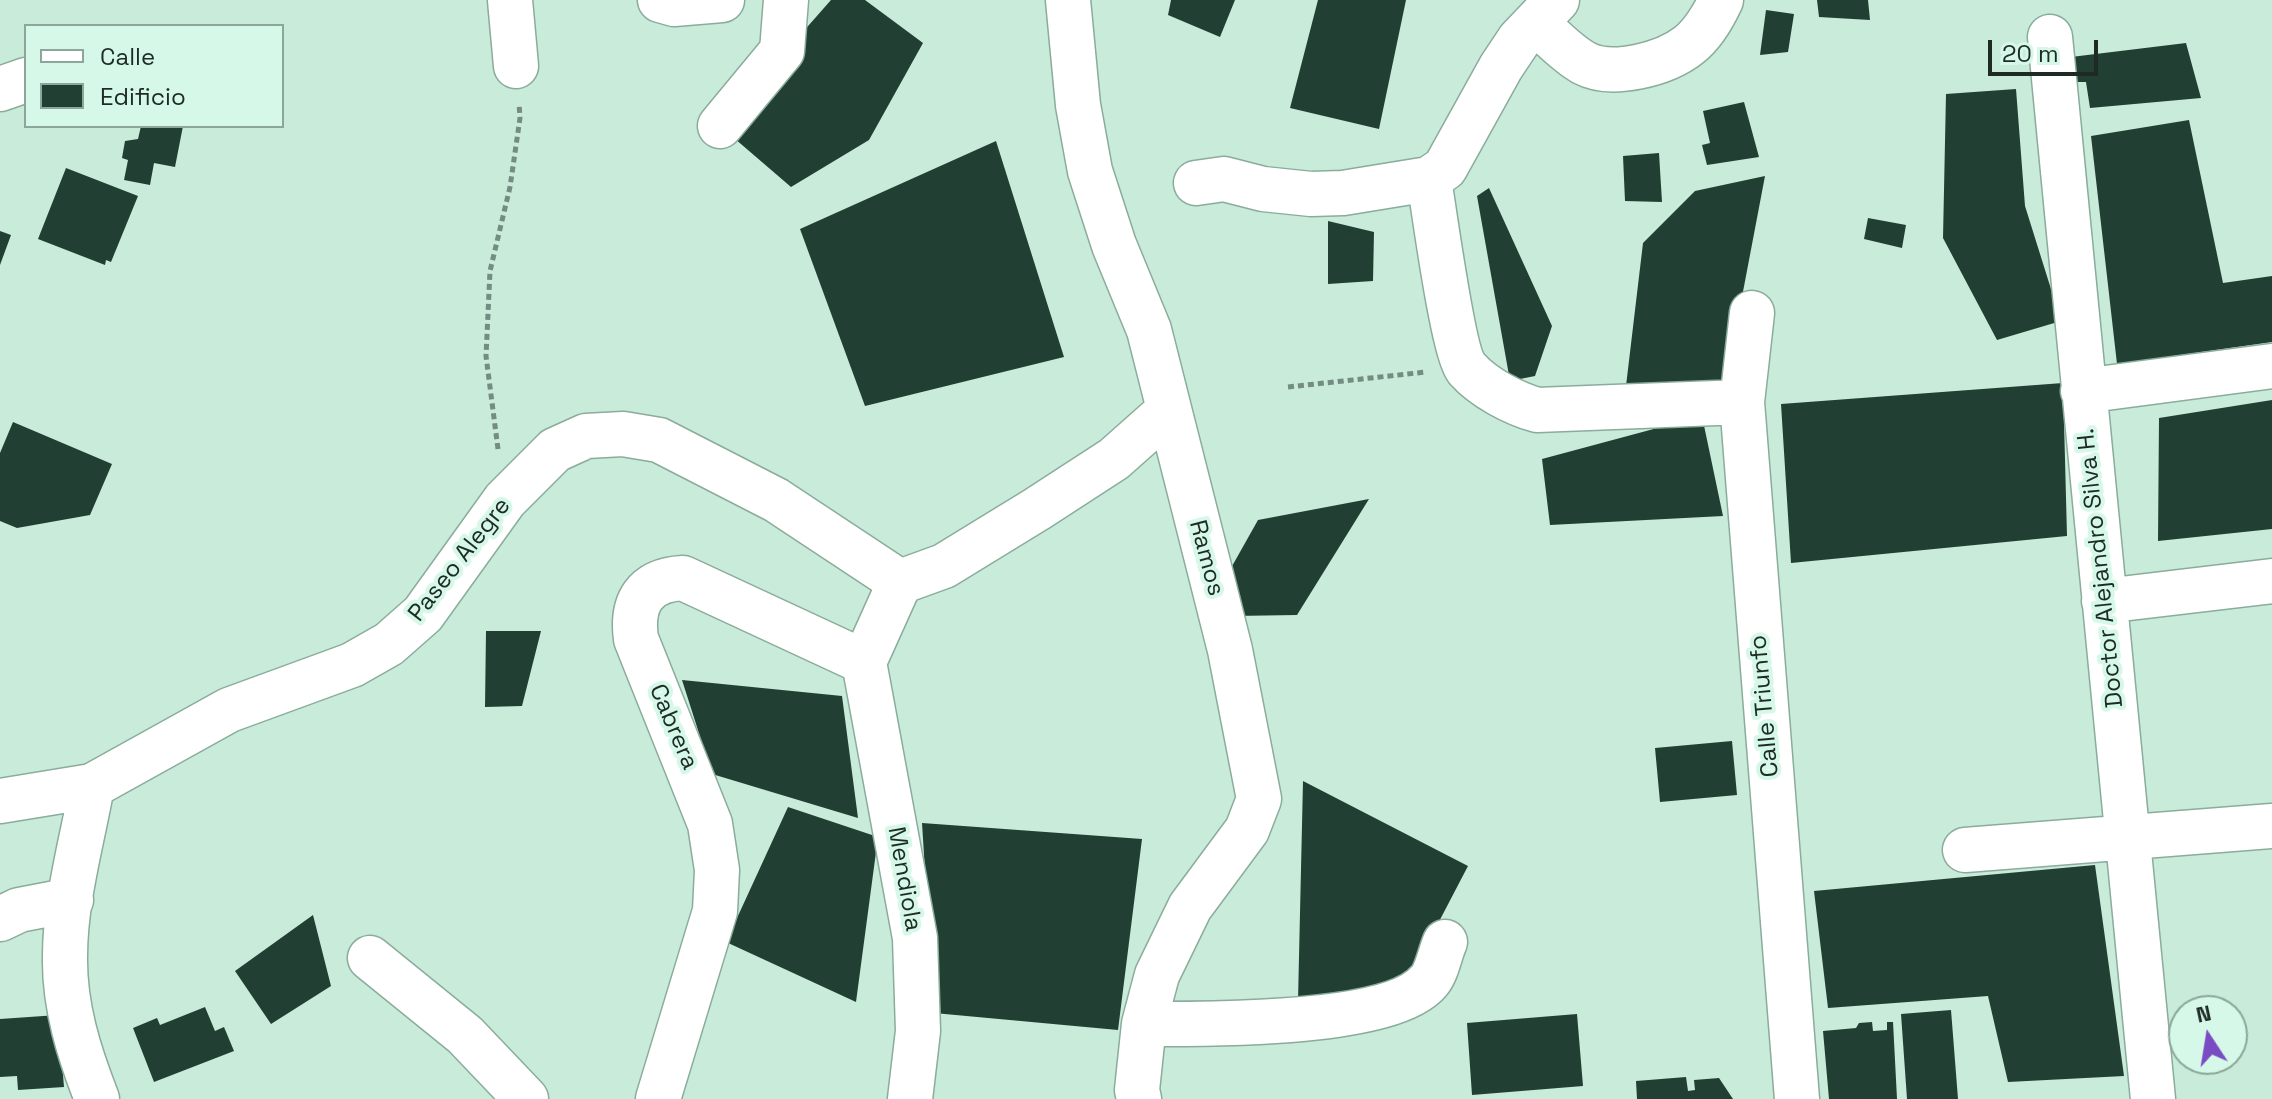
<!DOCTYPE html>
<style>
body{margin:0}
#map{position:relative;width:2272px;height:1099px;overflow:hidden;background:#c8ebda;font-family:"Space Grotesk",sans-serif}
canvas{display:block}
.legend{position:absolute;left:24px;top:24px;width:260px;height:104px;box-sizing:border-box;background:#d5f8e8;border:2px solid #8ca69a;margin:0;padding:10px 14px;list-style:none;font-size:24px;color:#1e2b25}
.legend li{display:flex;align-items:center;gap:16px;height:40px}
.legend b{width:40px;border:2px solid #8ca69a}
.north{position:absolute;left:2168px;top:995px;width:80px;height:80px;box-sizing:border-box;background:#d5f8e8;border:2px solid #8ca69a;border-radius:50%;rotate:348deg;font-size:22px;font-weight:700;line-height:32px;text-align:center;color:#1e2b25}
.north::after{content:'';display:block;margin:auto;width:28px;height:36px;background:#794cc4;clip-path:polygon(50% 0,100% 100%,50% 72%,0 100%)}
.scale{position:absolute;left:1988px;top:40px;width:110px;height:36px;box-sizing:border-box;border:4px solid #1e2b25;border-top:0;padding-left:10px;font-size:24px;line-height:28px;white-space:nowrap;color:#1e2b25;-webkit-text-stroke:6px #d5f8e8;paint-order:stroke}
</style>
<div id="map">
<canvas width="2272" height="1099"></canvas>
<ul class="legend">
<li><b style="height:10px;background:#fff"></b>Calle</li>
<li><b style="height:22px;background:#223f33"></b>Edificio</li>
</ul>
<div class="north">N</div>
<div class="scale">20 m</div>
</div>
<script>
const context = document.querySelector('canvas').getContext('2d');
context.lineJoin = 'round';
function fill(path, color) { context.fillStyle = color; context.fill(path, 'evenodd'); }
function strokePath(path, color, width, dash) { context.strokeStyle = color; context.lineWidth = width; context.lineCap = dash ? 'butt' : 'round'; context.setLineDash(dash || []); context.stroke(path); }
function label(font, color, halo, rows, align = 'center') {
  context.font = font + ' "Space Grotesk",sans-serif'; context.lineWidth = 8; context.setLineDash([]); context.textBaseline = 'middle'; context.strokeStyle = halo; context.fillStyle = color; for (const [text, x, y, turn = 0] of rows) {
    context.save(); context.translate(x, y); context.rotate((+turn || 0) * Math.PI / 180); context.textAlign = isNaN(turn) ? turn : align; if (halo) context.strokeText(text, 0, 0); context.fillText(text, 0, 0); context.restore();
  }
}
fill(new Path2D(`
 M831,0H865L923,43L869,140L791,187L720,126Z
 M1171,0H1235L1220,37L1168,15Z
 M1318,0H1406L1379,129L1290,108Z
 M1817,0H1868L1870,20L1819,17Z
 M1766,10L1794,14L1788,52L1760,55Z
 M2186,43L2201,98L2090,108L2086,82H2073L2071,57Z
 M2016,89L2025,206L2061,321L1997,340L1943,238L1946,94Z
 M1744,102L1759,157L1707,165L1702,145L1710,143L1703,111Z
 M2189,120L2223,283L2272,276V342L2117,364L2091,136Z
 M141,126H183L175,167L154,163L150,185L124,180L128,160L122,158L125,141L138,139Z
 M996,141L1064,357L865,406L800,229Z
 M1659,153L1662,202L1625,201L1623,156Z
 M66,168L138,196L111,262L106,260L105,265L38,239Z
 M1765,176L1726,381L1626,386L1643,243L1695,191Z
 M1489,188L1552,326L1535,376L1510,381L1477,196Z
 M1868,218L1906,225L1902,248L1864,239Z
 M1328,221L1374,232L1373,281L1328,284Z
 M0,231L11,235L0,265Z
 M2063,383L2067,536L1791,563L1781,404Z
 M2272,400V529L2158,541L2159,418Z
 M1702,416L1723,516L1550,525L1542,459Z
 M13,422L112,464L90,515L17,528L0,521V453Z
 M1369,499L1297,615L1233,616L1222,584L1258,520Z
 M486,631H541L522,706L485,707Z
 M682,680L842,696L858,818L712,774Z
 M1732,741L1737,795L1660,802L1655,748Z
 M1303,781L1468,866L1408,981L1298,1001Z
 M788,807L878,837L856,1002L726,942Z
 M922,823L1142,839L1118,1030L934,1013Z
 M2095,865L2124,1076L2008,1082L1988,996L1828,1008L1814,891Z
 M313,915L331,986L271,1024L235,971Z
 M205,1007L215,1031L224,1027L234,1051L154,1082L133,1028L157,1018L160,1025Z
 M1951,1010L1958,1099H1907L1901,1014Z
 M1577,1014L1583,1086L1472,1095L1467,1023Z
 M58,1015L64,1087L18,1090L17,1076L0,1077V1019Z
 M1872,1022L1873,1031L1887,1030V1022H1893L1897,1099H1829L1823,1031L1856,1028L1859,1023Z
 M1686,1077L1688,1091L1695,1090L1694,1080L1719,1078L1733,1099H1637L1636,1081Z`), '#223f33');
const minor = new Path2D(`
 M510,0L516,66
 M660,0L674,4L722,0
 M1068,0L1078,105L1090,171L1114,245L1149,330L1230,650L1259,799L1247,830L1190,907L1157,975L1144,1024L1137,1090L1139,1099
 M1536,23C1551,36 1566,53 1584,63C1612,78 1665,64 1689,45C1702,35 1714,15 1721,0
 M2050,37L2153,1099
 M0,89L26,80
 M720,126L782,51L786,0
 M1429,179C1434,210 1453,352 1467,369C1484,388 1513,403 1537,410L1742,402
 M1196,183L1224,179L1263,189L1311,194L1343,193L1429,179L1445,168L1501,67L1519,40L1557,0
 M1752,313L1742,402L1797,1099
 M2083,391L2272,366
 M2104,601L2272,581
 M864,662L915,938L918,1031L910,1099
 M864,662L900,582L944,566L1037,509L1114,459L1168,411
 M92,786C82,841 65,900 65,956C64,1006 79,1053 97,1099
 M0,801L92,786L229,710L352,665L389,644L423,614L505,500L555,450L586,436L623,434L659,440L776,500L900,582
 M1965,850L2272,826
 M0,919L19,910L71,900
 M370,958L465,1035L526,1099
 M1144,1024C1203,1024 1391,1027 1429,981C1437,972 1440,953 1445,942
 M658,1099L715,911L717,870L710,824L636,639C631,603 644,580 683,578L864,662`);
strokePath(minor, '#8bac9c', 47);
strokePath(new Path2D(`
 M1288,387L1426,372
 M498,449L486,356L490,271L510,187L520,118L519,103`), '#748c81', 5, [6, 4]);
strokePath(minor, '#fff', 44);
label('24px', '#1e2b25', '#d5f8e8', [
 ["Ramos",1206,558,75],
 ["Paseo Alegre",460,560,-52],
 ["Doctor Alejandro Silva H.",2101,568,-96],
 ["Calle Triunfo",1765,706,-95],
 ["Cabrera",673,727,67],
 ["Mendiola",904,879,80]
]);
</script>
